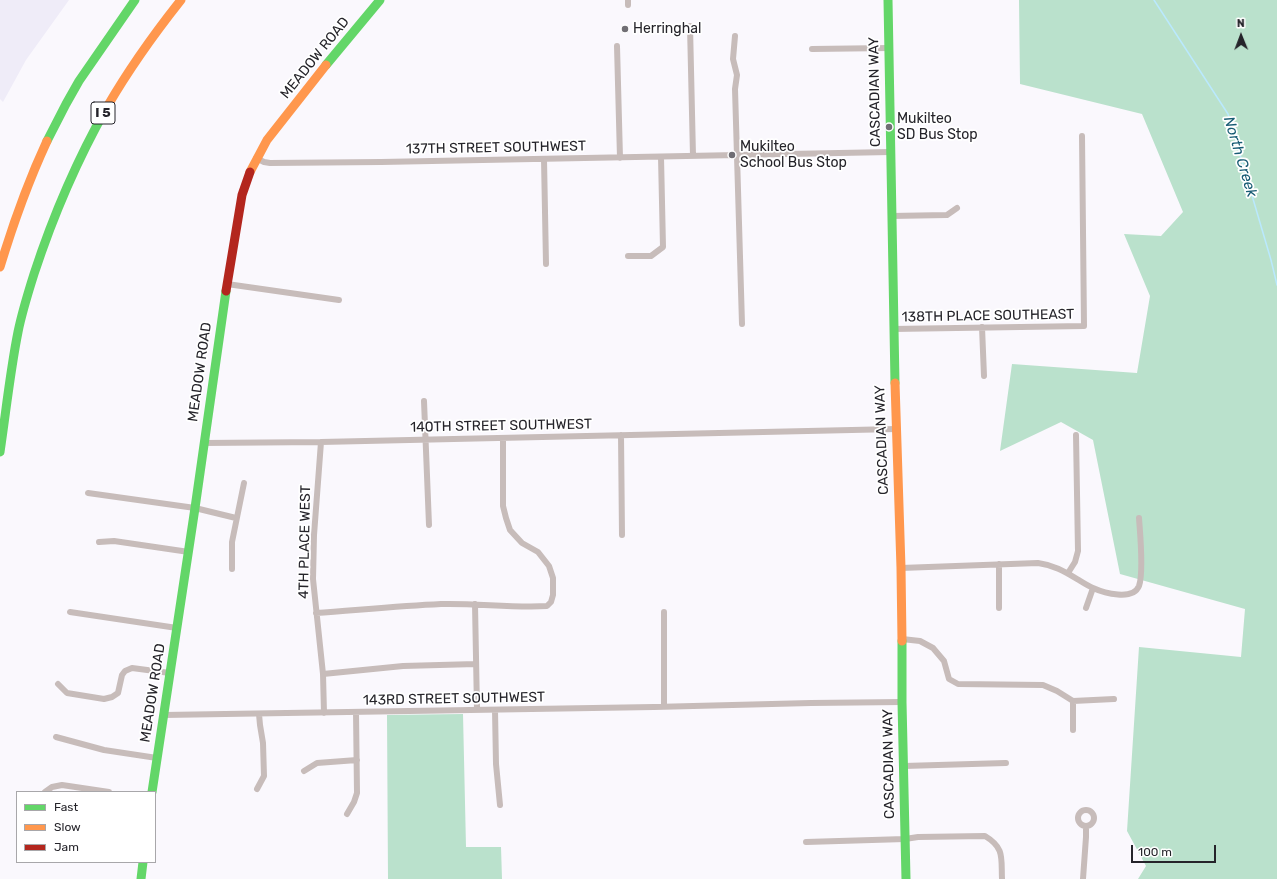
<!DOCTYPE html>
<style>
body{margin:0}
#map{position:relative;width:1277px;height:879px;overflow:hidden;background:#faf8fd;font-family:Rubik,sans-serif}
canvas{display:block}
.legend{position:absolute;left:16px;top:791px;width:140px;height:72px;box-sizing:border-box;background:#fff;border:1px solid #a8a7aa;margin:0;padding:5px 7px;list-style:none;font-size:12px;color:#25242a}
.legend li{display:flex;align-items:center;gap:8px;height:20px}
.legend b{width:20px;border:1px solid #a8a7aa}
.north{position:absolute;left:1221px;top:16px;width:40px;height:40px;-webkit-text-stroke:3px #fff;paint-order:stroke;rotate:359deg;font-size:11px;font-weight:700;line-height:16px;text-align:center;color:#25242a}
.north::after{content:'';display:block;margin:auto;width:14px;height:18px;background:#25242a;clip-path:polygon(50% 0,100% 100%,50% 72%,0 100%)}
.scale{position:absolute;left:1131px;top:845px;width:85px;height:18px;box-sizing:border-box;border:2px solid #25242a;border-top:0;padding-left:5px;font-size:12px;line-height:14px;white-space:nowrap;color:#25242a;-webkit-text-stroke:3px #fff;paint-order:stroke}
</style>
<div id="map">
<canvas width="1277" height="879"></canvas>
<ul class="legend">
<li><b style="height:5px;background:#63d668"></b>Fast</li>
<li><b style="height:5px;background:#ff974d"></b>Slow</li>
<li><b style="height:5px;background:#b3261e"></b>Jam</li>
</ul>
<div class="north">N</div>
<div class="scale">100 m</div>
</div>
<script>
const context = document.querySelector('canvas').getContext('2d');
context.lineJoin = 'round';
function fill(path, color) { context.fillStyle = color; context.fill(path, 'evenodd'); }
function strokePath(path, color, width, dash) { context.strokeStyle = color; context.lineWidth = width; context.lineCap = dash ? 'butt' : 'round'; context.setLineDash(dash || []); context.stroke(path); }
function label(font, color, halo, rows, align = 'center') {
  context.font = font + ' Rubik,sans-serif'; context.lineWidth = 3.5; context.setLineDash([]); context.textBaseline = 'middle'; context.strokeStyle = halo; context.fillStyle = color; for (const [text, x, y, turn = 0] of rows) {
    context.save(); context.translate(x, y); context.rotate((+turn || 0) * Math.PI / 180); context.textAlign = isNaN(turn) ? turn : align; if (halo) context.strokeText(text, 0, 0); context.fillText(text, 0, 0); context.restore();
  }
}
fill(new Path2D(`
 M0,0H69L26,60L3,102L0,99Z`), '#efecf8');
fill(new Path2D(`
 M1019,0H1277V879H1138L1146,866L1127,831L1139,647L1241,657L1245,609L1120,574L1093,440L1061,422L1000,451L1012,364L1137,373L1150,296L1124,234L1161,236L1183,212L1142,114L1020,84Z
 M463,714L466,847H501L502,879H388L387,715Z`), '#bae1cc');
strokePath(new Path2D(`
 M1154,0L1228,114L1271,260L1277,285`), '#bae9fe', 1.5);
strokePath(new Path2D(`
 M628,0V5
 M690,26L693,156
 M735,36L733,59L737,75L735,89L742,324
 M617,46L620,158
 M812,49L889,48
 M256,158L264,162L270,163L381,162L890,152
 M544,159L546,264
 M891,216L947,215L957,208
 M628,256H651L663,247L661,157
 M227,284L339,300
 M982,327L984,376
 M893,329L1084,326L1082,136
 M424,401L429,525
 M621,435L622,535
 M321,442L314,535L313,579L323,674L324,713
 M204,443L321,442L896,429
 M88,493L195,508L236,518
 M99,542L114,541L189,552
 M999,564V608
 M901,568L1038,563C1053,565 1064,571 1077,579C1082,582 1088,586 1093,588C1104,593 1133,601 1139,586C1144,572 1140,533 1139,518
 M232,569V542L244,483
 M1068,573L1075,562L1078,551L1076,435
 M475,604L477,710
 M1086,608L1093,588
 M70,612L177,628
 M664,612V706
 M316,613C358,610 399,606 441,604C476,603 512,608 547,606L551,602L553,595V578L549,566L538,552L522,543L510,530L506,518L503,506V438
 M902,639L920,641L933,648L944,661L949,679L958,684L1043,685L1057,691L1073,701L1114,699
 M323,674L403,666L476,664
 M58,684L67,693L104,699L112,697L118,693L122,675L125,671L132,668L170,673
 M495,710L496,764L500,805
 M164,715L654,707L811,703L902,702
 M1073,730V701
 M56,737L104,750L157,758
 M904,766L1006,763
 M304,771L317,763L357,760
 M257,789L264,776L263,743L260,725L259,714
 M45,792L52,787L62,785L109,792
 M1078 818a8 8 0 1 1 16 0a8 8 0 1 1-16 0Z
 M347,814L354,802L357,793L356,712
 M806,842L905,839L918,837L985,836C1005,848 1001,858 1002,879
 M1083,879L1086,837V826`), '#c7bcba', 6);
strokePath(new Path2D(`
 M888,0L895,383
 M326,65L380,0
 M47,141L66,104L79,81L135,0
 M0,452C6,412 10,372 18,332C22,312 28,293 34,274C53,216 77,160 107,107
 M902,641V702L906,879
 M152,792L195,508L226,291
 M141,879L143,862`), '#63d668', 9);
strokePath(new Path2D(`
 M107,107C129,69 154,34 181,0
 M250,172L267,140L326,65
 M0,267C13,224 28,182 47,141
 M895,383L901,568L902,641`), '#ff974d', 9);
strokePath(new Path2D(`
 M226,291L242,195L250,172`), '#b3261e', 9);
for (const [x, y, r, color] of [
 [625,29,4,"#706e74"],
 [889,127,4,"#706e74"],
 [732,155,4,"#706e74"]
]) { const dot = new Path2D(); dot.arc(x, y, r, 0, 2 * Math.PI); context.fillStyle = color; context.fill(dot); strokePath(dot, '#fff', 1.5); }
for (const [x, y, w] of [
 [103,113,24]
]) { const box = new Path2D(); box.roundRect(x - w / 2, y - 11, w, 22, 3); context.fillStyle = '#fff'; context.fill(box); strokePath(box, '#25242a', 1); }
label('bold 13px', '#25242a', null, [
 ["I 5",103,113]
]);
label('14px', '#25242a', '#fff', [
 ["Herringhal",633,29],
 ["Mukilteo",897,119],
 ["SD Bus Stop",897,135],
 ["Mukilteo",740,147],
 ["School Bus Stop",740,163]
], 'left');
label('14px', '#25242a', '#fff', [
 ["MEADOW ROAD",315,58,-51],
 ["CASCADIAN WAY",875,92,-91],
 ["137TH STREET SOUTHWEST",496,148,-1],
 ["138TH PLACE SOUTHEAST",988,316,-1],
 ["MEADOW ROAD",200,372,-82],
 ["140TH STREET SOUTHWEST",501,426,-1],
 ["CASCADIAN WAY",882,440,-92],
 ["4TH PLACE WEST",305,542,-89],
 ["MEADOW ROAD",153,693,-81],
 ["143RD STREET SOUTHWEST",454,699,-1],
 ["CASCADIAN WAY",889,764,-91]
]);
label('italic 15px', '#185c74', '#fff', [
 ["North Creek",1240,157,73]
]);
</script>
